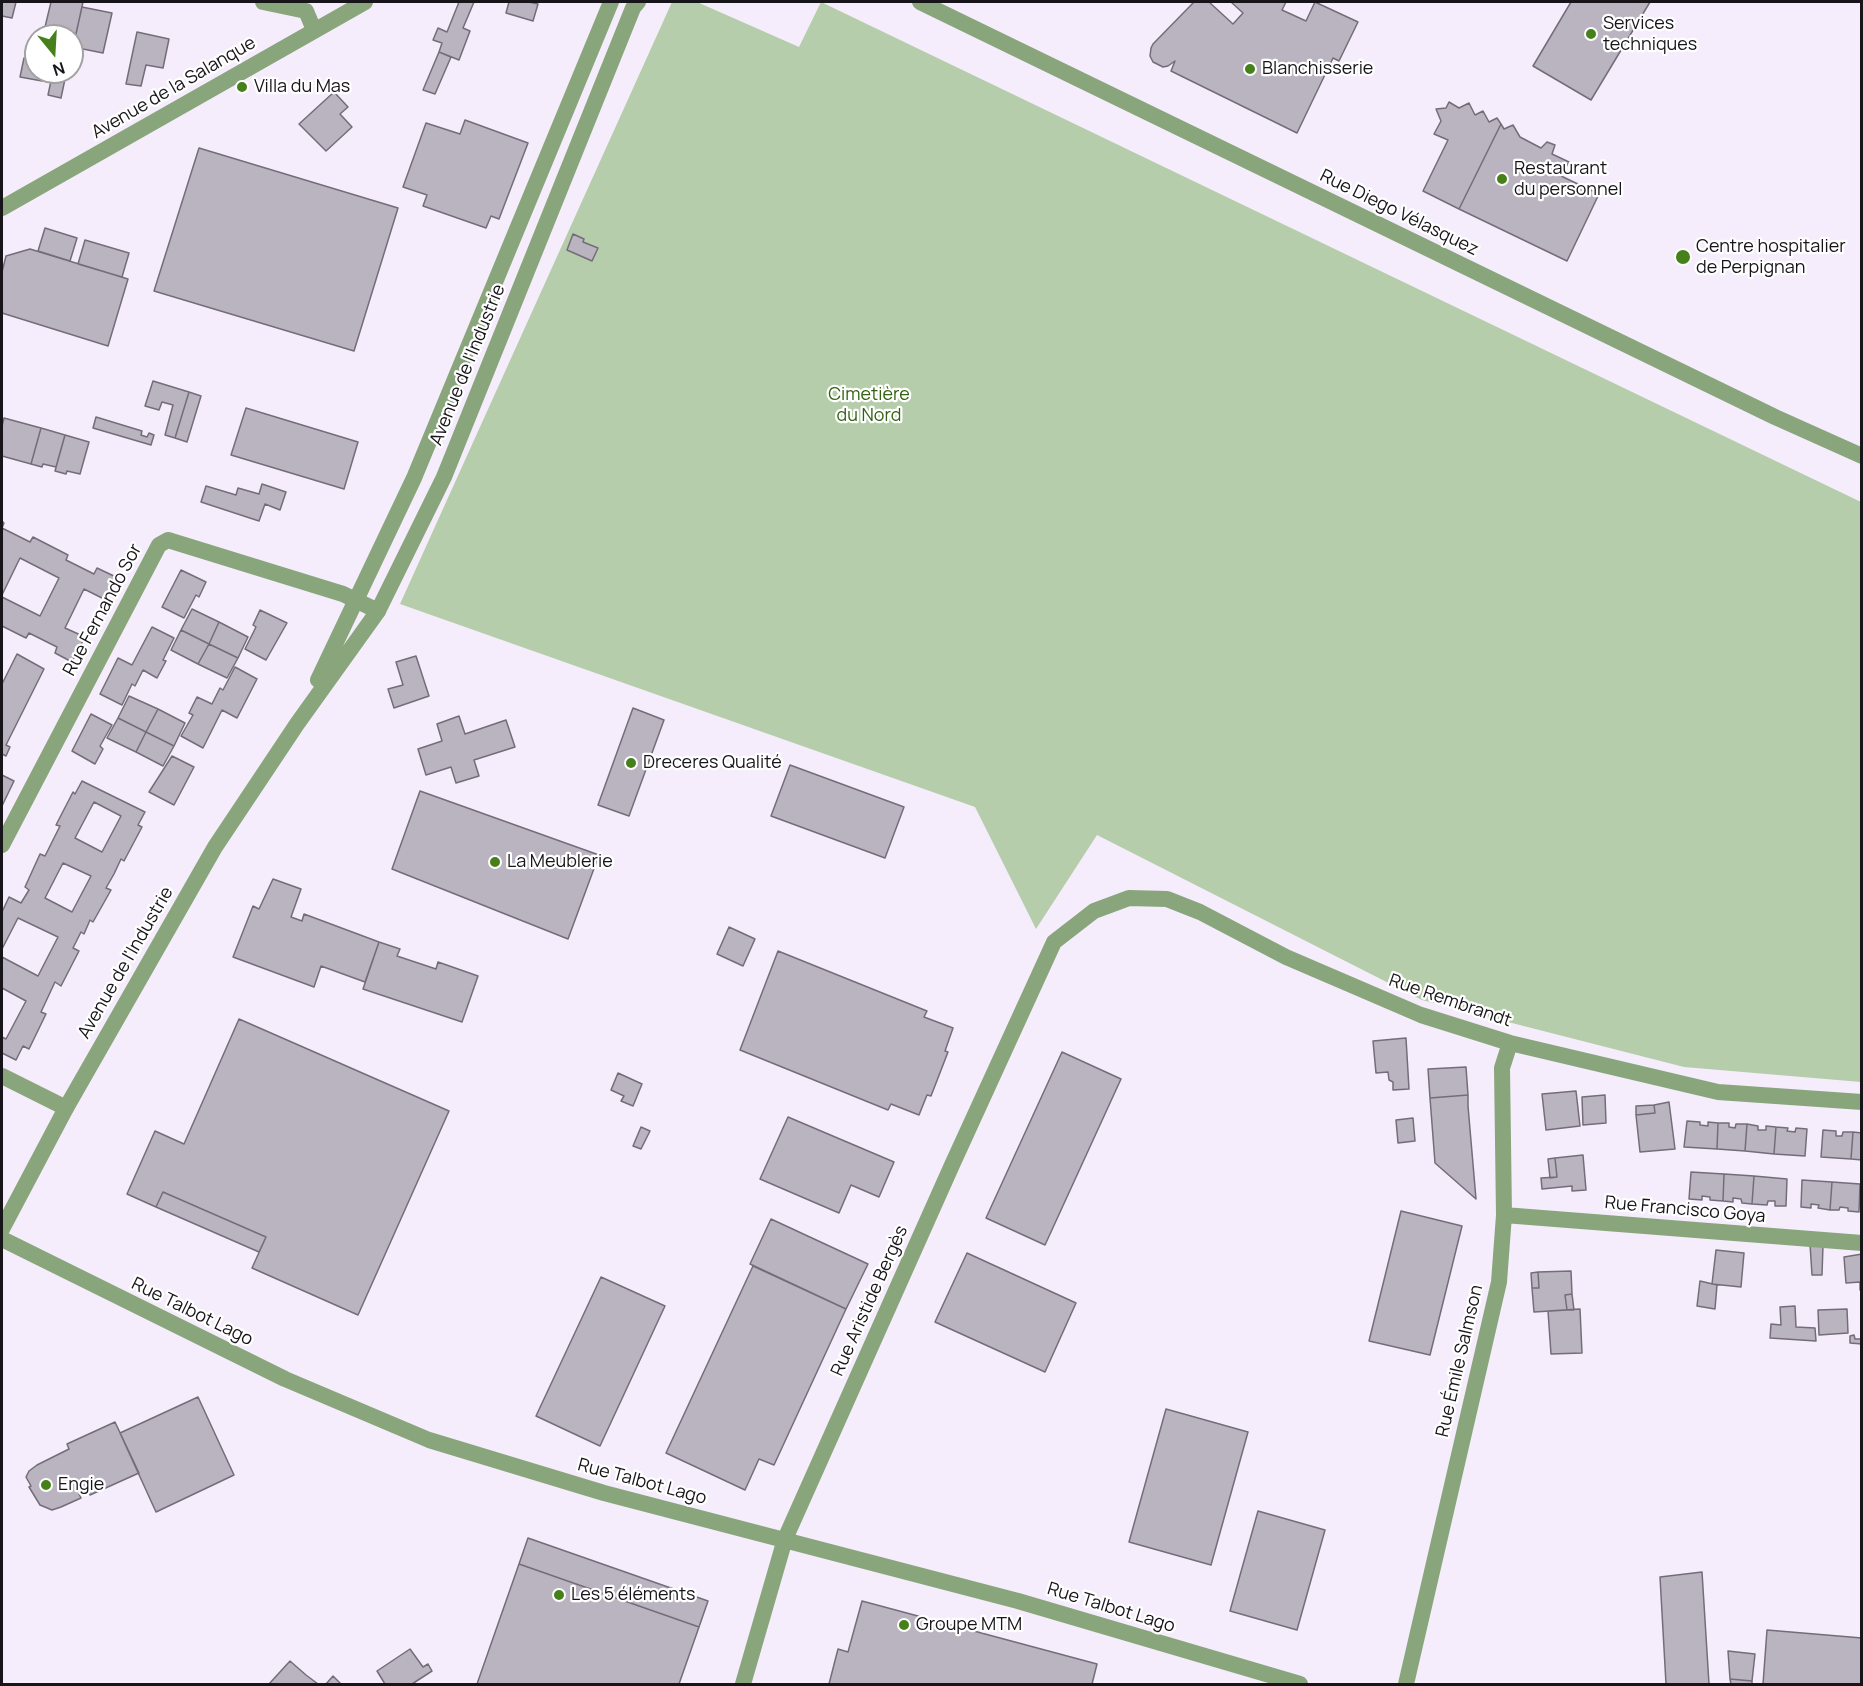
<!DOCTYPE html>
<meta charset="utf-8">
<style>
body{margin:0}
#map{position:relative;width:1863px;height:1686px;overflow:hidden;background:#f5edfb;font-family:Manrope,sans-serif}
canvas{display:block}
.frame{position:absolute;inset:0;border:3px solid #18151a;pointer-events:none}
.north{position:absolute;left:24px;top:24px;width:60px;height:60px;box-sizing:border-box;background:#fff;border:2px solid #a3a1a3;border-radius:50%;rotate:162deg;font-size:16px;font-weight:700;line-height:24px;text-align:center;color:#18151a}
.north::after{content:'';display:block;margin:auto;width:21px;height:27px;background:#45801b;clip-path:polygon(50% 0,100% 100%,50% 72%,0 100%)}
</style>
<div id="map">
<canvas width="1863" height="1686"></canvas>
<div class="frame"></div>
<div class="north">N</div>
</div>
<script>
const context = document.querySelector('canvas').getContext('2d');
context.lineJoin = 'round';
function fill(path, color) { context.fillStyle = color; context.fill(path, 'evenodd'); }
function strokePath(path, color, width, dash) { context.strokeStyle = color; context.lineWidth = width; context.lineCap = dash ? 'butt' : 'round'; context.setLineDash(dash || []); context.stroke(path); }
function label(font, color, halo, rows, align = 'center') {
  context.font = font + ' Manrope,sans-serif'; context.lineWidth = 4.5; context.setLineDash([]); context.textBaseline = 'middle'; context.strokeStyle = halo; context.fillStyle = color; for (const [text, x, y, turn = 0] of rows) {
    context.save(); context.translate(x, y); context.rotate((+turn || 0) * Math.PI / 180); context.textAlign = isNaN(turn) ? turn : align; if (halo) context.strokeText(text, 0, 0); context.fillText(text, 0, 0); context.restore();
  }
}
fill(new Path2D(`
 M672,2H697L799,47L821,2L1861,502V1082L1684,1067L1422,1000L1097,835L1036,929L975,807L400,604Z`), '#b5cdaa');
const building = new Path2D(`
 M2,2H16L12,18L2,16Z
 M51,2H83L76,34L45,27Z
 M459,2H474L463,28L470,31L459,60L439,52L442,43L433,40L438,28L447,32Z
 M509,2H529L538,4L533,21L506,13Z
 M1194,2H1209L1233,24L1243,13L1231,2H1286L1282,10L1306,21L1315,2L1358,22L1339,61L1333,58L1297,133L1171,71L1175,61L1168,66L1163,67L1153,62L1150,56L1151,48L1153,44Z
 M1571,2H1650L1591,100L1533,66Z
 M82,7L112,13L103,53L73,47Z
 M43,27L60,30L59,36H41Z
 M137,32L169,39L163,68L146,65L141,86L126,84Z
 M439,52L451,57L435,94L423,90Z
 M24,58L36,60V72H44L42,81L20,77Z
 M52,76L65,79L61,98L48,95Z
 M334,92L348,107L340,114L352,127L326,151L299,124Z
 M1449,102L1459,108L1469,103L1475,115L1483,111L1489,122L1497,118L1501,124L1459,209L1423,191L1448,140L1434,134L1441,121L1436,109L1446,108Z
 M465,120L528,143L499,219L491,216L486,228L423,206L427,195L403,187L426,123L460,134Z
 M1501,124L1504,129L1513,125L1520,137L1541,148L1547,142L1555,145L1552,154L1569,162L1561,176L1599,194L1567,261L1459,209Z
 M199,148L398,208L354,351L154,291Z
 M45,228L77,238L70,261L38,251Z
 M573,234L584,239L583,242L598,248L592,261L567,250Z
 M85,240L129,253L122,277L78,264Z
 M30,249L128,279L108,346L2,313V272L6,256Z
 M153,381L189,392L175,438L165,435L173,405L162,402L159,410L145,406Z
 M189,392L201,396L187,442L175,438Z
 M246,408L358,442L344,489L231,455Z
 M96,417L142,431L141,435L147,437L149,433L154,435L151,445L93,428Z
 M4,418L41,428L31,464L2,456V426Z
 M41,428L65,435L56,467L43,464L42,467L31,464Z
 M65,435L89,442L80,474L67,471L66,474L55,471Z
 M262,484L286,492L280,510L265,504L259,521L201,502L206,486L236,495L238,488L259,494Z
 M2,521L4,523L2,528L30,542L33,537L68,555L66,560L94,574L97,568L116,577L104,599L84,589L65,628L85,637L72,662L55,653L57,647L29,633L26,638L2,626V597L40,616L59,578L20,558L2,595Z
 M181,570L206,582L199,597L196,595L184,618L162,607Z
 M192,609L219,622L209,644L181,630Z
 M260,610L287,623L266,660L245,649L256,627L253,625Z
 M219,622L248,637L238,658L209,644Z
 M152,627L174,638L163,660L166,661L157,678L143,670L135,686L132,684L122,705L100,694L118,658L132,665Z
 M181,630L209,644L198,664L171,650Z
 M209,644L238,658L227,678L198,664Z
 M17,654L44,669L6,745L10,747L6,756L2,754V684Z
 M416,656L429,696L394,708L388,689L403,685L396,662Z
 M235,667L257,679L237,718L222,710L203,748L181,736L193,715L189,713L197,697L212,704L220,688L223,690Z
 M129,696L158,709L146,732L118,718Z
 M633,708L664,720L629,816L598,805Z
 M158,709L185,723L174,746L146,732Z
 M91,714L112,725L100,746L103,749L95,764L72,751Z
 M459,716L465,734L506,720L515,747L474,760L479,776L456,783L451,767L426,775L418,749L442,741L437,724Z
 M118,718L146,732L136,752L107,738Z
 M146,732L174,746L163,766L136,752Z
 M172,756L194,767L174,805L149,792Z
 M790,765L904,807L885,858L771,816Z
 M2,775L14,781L2,806Z
 M82,781L145,812L138,825L142,827L124,861L121,859L114,874L106,888L111,890L93,922L90,920L84,934L81,932L73,948L79,951L61,986L55,982L41,1012L46,1014L29,1049L23,1046L16,1060L2,1053V1037L6,1039L26,1001L2,988V957L38,976L58,937L18,918L2,949V912L9,897L21,903L29,890L25,887L40,854L45,856L60,826L56,825L73,792L75,794ZM94,802L121,816L102,852L75,838ZM63,863L91,876L72,912L45,898Z
 M420,791L599,855L568,939L392,869Z
 M273,879L301,889L291,917L302,921L304,914L379,942L365,982L321,966L314,987L233,957L253,906L259,909Z
 M729,927L755,939L743,966L717,954Z
 M379,942L400,949L397,956L436,969L438,962L478,976L462,1022L363,989Z
 M778,951L927,1011L924,1017L953,1028L945,1051L948,1052L931,1096L927,1095L919,1115L891,1104L888,1110L740,1050Z
 M239,1019L449,1111L358,1315L252,1268L266,1237L163,1192L156,1207L127,1194L155,1131L184,1144Z
 M1406,1038L1409,1089L1393,1090V1082L1389,1080L1388,1072L1376,1073L1373,1041Z
 M1062,1052L1121,1079L1045,1245L986,1218Z
 M1466,1067L1468,1095L1430,1098L1428,1069Z
 M618,1073L642,1084L633,1106L621,1101L624,1096L611,1090Z
 M1576,1091L1580,1126L1546,1130L1542,1094Z
 M1468,1095V1106L1476,1199L1435,1163L1430,1098Z
 M1605,1095L1606,1123L1583,1125L1582,1097Z
 M1669,1102L1675,1149L1640,1152L1636,1115L1655,1113L1654,1105Z
 M1654,1105L1655,1113L1636,1115V1106Z
 M788,1117L894,1162L879,1197L851,1185L839,1213L760,1179Z
 M1413,1118L1415,1141L1398,1143L1396,1120Z
 M1687,1121L1700,1122V1125L1708,1126V1122L1718,1123L1717,1149L1684,1147Z
 M1718,1123H1729V1127L1735,1128L1736,1124H1747L1745,1151L1717,1149Z
 M1747,1124L1758,1126V1130H1766V1126L1776,1127L1774,1154L1745,1151Z
 M641,1127L650,1131L641,1149L633,1146Z
 M1776,1127L1788,1128L1787,1131L1795,1132L1796,1128L1807,1129L1805,1156L1774,1154Z
 M1823,1130L1836,1131V1136H1842L1843,1132H1853L1851,1159L1821,1157Z
 M1853,1132L1862,1133V1160L1851,1159Z
 M1583,1155L1586,1190L1572,1191V1186L1542,1189L1541,1178L1557,1177L1555,1158Z
 M1555,1158L1557,1177L1550,1178L1548,1159Z
 M1691,1172L1724,1174L1723,1201L1710,1200V1197L1702,1196V1200L1689,1199Z
 M1724,1174L1754,1176L1752,1204L1742,1203L1741,1199L1733,1198V1202L1723,1201Z
 M1754,1176L1787,1179L1786,1206H1775V1201H1768L1767,1205L1752,1204Z
 M1802,1180L1832,1182L1830,1210L1818,1208L1819,1205L1811,1204V1208L1801,1207Z
 M1832,1182L1860,1184L1859,1212L1848,1211V1208L1840,1207L1839,1210H1830Z
 M163,1192L266,1237L259,1252L156,1207Z
 M1401,1211L1462,1226L1430,1355L1369,1341Z
 M771,1219L868,1264L846,1309L750,1264Z
 M1810,1244L1823,1245L1822,1275H1812Z
 M1716,1250L1744,1253L1741,1287L1712,1284Z
 M967,1253L1076,1303L1045,1372L935,1322Z
 M1862,1254V1289L1860,1290V1282L1846,1283L1844,1257Z
 M753,1266L846,1309L774,1465L759,1459L745,1490L666,1453Z
 M1571,1271L1572,1294L1565,1295L1567,1310L1534,1312L1532,1288H1539L1538,1272Z
 M1538,1272L1539,1288H1532L1531,1273Z
 M601,1277L665,1306L600,1446L536,1416Z
 M1700,1281L1717,1285L1715,1309L1697,1306Z
 M1572,1294L1574,1310H1567L1565,1295Z
 M1795,1306L1796,1327L1815,1328L1816,1341L1770,1338L1771,1324L1781,1325L1780,1307Z
 M1580,1309L1582,1353L1551,1354L1548,1311Z
 M1847,1309L1848,1333L1819,1335L1818,1310Z
 M1854,1335L1855,1339H1862V1344L1850,1343V1336Z
 M198,1397L234,1475L156,1512L120,1433Z
 M1166,1409L1248,1432L1211,1565L1129,1542Z
 M115,1422L139,1473L90,1495L88,1490L79,1494L81,1498L61,1507L52,1510L40,1505L29,1487L31,1486L26,1477L29,1471L37,1465L69,1449L67,1444Z
 M1258,1511L1325,1530L1297,1630L1230,1611Z
 M528,1538L708,1601L699,1627L519,1564Z
 M519,1564L699,1627L679,1684H477Z
 M1702,1572L1709,1684H1666L1660,1577Z
 M862,1601L1097,1664L1092,1684H829L838,1649L848,1652Z
 M1767,1630L1862,1638V1684H1763Z
 M410,1649L423,1667L428,1664L432,1671L412,1684H385L377,1671Z
 M1728,1651L1755,1654L1752,1681L1730,1679Z
 M290,1661L306,1675L318,1684H269Z
 M333,1676L341,1684H326Z
 M1730,1679L1752,1681V1684H1731Z`);
fill(building, '#bab3c0');
strokePath(building, '#746d79', 1.5);
strokePath(new Path2D(`
 M263,2L306,11L314,30
 M920,2L1775,417L1862,456
 M2,845L159,545L168,540L343,594L378,611
 M2,1076L66,1108
 M1504,1215L1862,1243
 M2,1239L285,1379L429,1440L604,1493L1018,1601L1300,1684
 M743,1684L785,1539L952,1165L1054,942L1094,911L1129,898L1167,899L1200,912L1286,957L1421,1015L1510,1043L1718,1092L1862,1102
 M1406,1684L1499,1282L1504,1215L1502,1068L1510,1043`), '#89a57c', 16);
strokePath(new Path2D(`
 M2,208L365,2
 M318,680L414,478L611,2
 M2,1229L66,1108L215,847L297,724L378,611L444,477L633,8L638,2`), '#89a57c', 16);
for (const [x, y, r, color] of [
 [1591,34,6,"#45801b"],
 [1250,69,6,"#45801b"],
 [242,87,6,"#45801b"],
 [1502,179,6,"#45801b"],
 [1683,257,8,"#45801b"],
 [631,763,6,"#45801b"],
 [495,862,6,"#45801b"],
 [46,1485,6,"#45801b"],
 [559,1595,6,"#45801b"],
 [904,1625,6,"#45801b"]
]) { const dot = new Path2D(); dot.arc(x, y, r, 0, 2 * Math.PI); context.fillStyle = color; context.fill(dot); strokePath(dot, '#fff', 2); }
label('18px', '#18151a', '#fff', [
 ["Services",1603,24],
 ["techniques",1603,45],
 ["Blanchisserie",1262,69],
 ["Villa du Mas",254,87],
 ["Restaurant",1514,169],
 ["du personnel",1514,190],
 ["Centre hospitalier",1696,247],
 ["de Perpignan",1696,268],
 ["Dreceres Qualité",643,763],
 ["La Meublerie",507,862],
 ["Engie",58,1485],
 ["Les 5 éléments",571,1595],
 ["Groupe MTM",916,1625]
], 'left');
label('18px', '#18151a', '#fff', [
 ["Avenue de la Salanque",174,88,-30],
 ["Rue Diego Vélasquez",1399,213,26],
 ["Avenue de l'Industrie",468,365,-68],
 ["Rue Fernando Sor",103,610,-62],
 ["Avenue de l'Industrie",126,963,-60],
 ["Rue Rembrandt",1450,1001,19],
 ["Rue Francisco Goya",1685,1210,5],
 ["Rue Aristide Bergès",870,1301,-66],
 ["Rue Talbot Lago",192,1312,26],
 ["Rue Émile Salmson",1460,1361,-77],
 ["Rue Talbot Lago",642,1482,15],
 ["Rue Talbot Lago",1111,1608,17]
]);
label('18px', '#346214', '#fff', [
 ["Cimetière",869,395],
 ["du Nord",869,416]
]);
</script>
